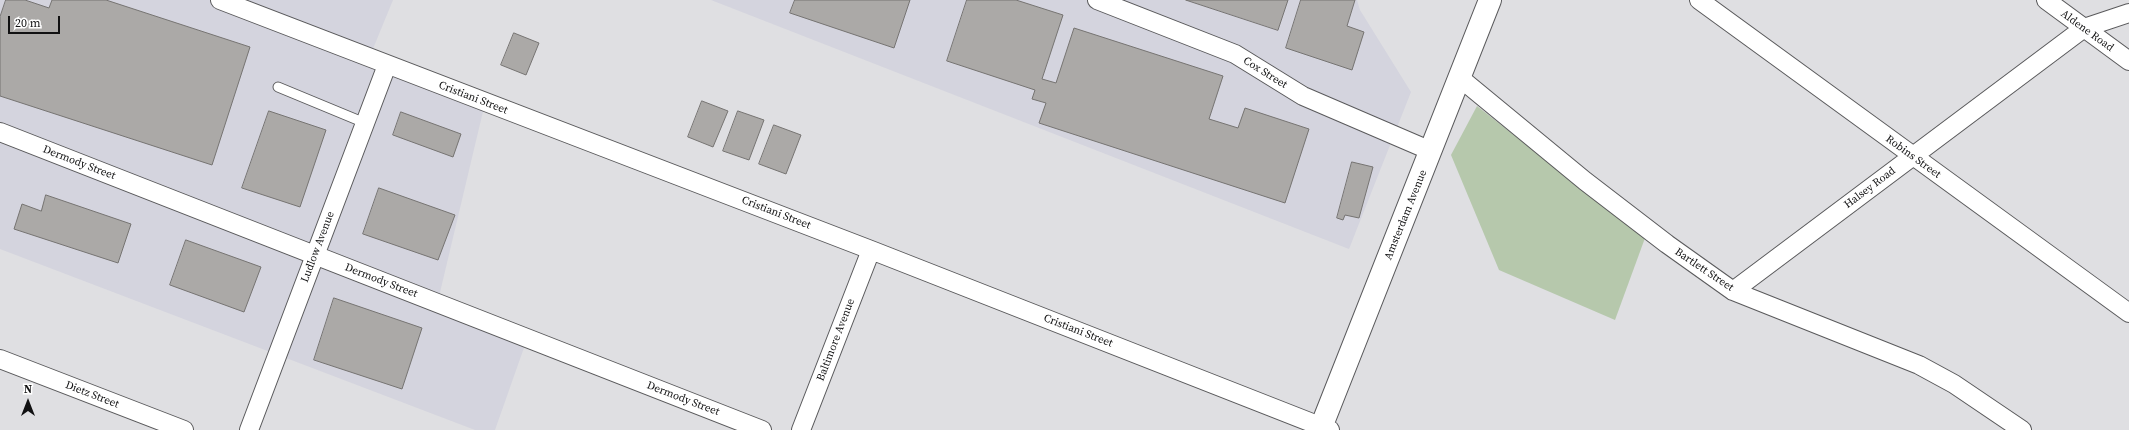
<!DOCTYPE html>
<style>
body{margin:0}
#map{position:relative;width:2129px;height:430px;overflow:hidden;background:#dfdfe2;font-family:"Source Serif 4",serif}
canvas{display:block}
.north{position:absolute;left:8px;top:382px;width:40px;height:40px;-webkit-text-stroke:3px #fff;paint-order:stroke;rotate:0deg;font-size:11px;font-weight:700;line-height:16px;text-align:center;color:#111112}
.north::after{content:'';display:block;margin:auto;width:14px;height:18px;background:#111112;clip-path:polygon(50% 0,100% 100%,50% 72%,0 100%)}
.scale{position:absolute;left:8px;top:16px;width:52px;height:18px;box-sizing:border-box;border:2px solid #111112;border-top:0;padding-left:5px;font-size:12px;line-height:14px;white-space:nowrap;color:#111112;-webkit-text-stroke:3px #fff;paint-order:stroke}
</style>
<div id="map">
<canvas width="2129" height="430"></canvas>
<div class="north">N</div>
<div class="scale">20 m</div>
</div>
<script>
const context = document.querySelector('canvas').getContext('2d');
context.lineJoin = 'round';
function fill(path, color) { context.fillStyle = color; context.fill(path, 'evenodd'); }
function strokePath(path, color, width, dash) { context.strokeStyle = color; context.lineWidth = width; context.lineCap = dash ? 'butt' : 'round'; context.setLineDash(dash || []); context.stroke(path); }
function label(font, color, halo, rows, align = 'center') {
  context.font = font + ' "Source Serif 4",serif'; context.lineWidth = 4; context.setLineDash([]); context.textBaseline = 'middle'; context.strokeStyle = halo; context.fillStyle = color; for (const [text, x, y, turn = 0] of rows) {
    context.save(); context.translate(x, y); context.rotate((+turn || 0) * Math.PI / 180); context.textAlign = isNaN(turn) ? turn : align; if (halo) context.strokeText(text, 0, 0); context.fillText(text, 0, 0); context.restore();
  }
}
fill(new Path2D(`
 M0,0H393L370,56L485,103L437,305L526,342L495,430H475L0,249Z
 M711,0H1357L1360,10L1411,92L1349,249Z`), '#d4d4de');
fill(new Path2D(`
 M1477,106L1645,238L1615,320L1499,270L1451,155Z`), '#b6c8ac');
const building = new Path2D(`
 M6,0H25L49,8L52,0H106L250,47L212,165L0,96V17Z
 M795,0H910L894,48L790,13Z
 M967,0H1016L1063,15L1042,79L1056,83L1074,28L1223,76L1209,119L1238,128L1245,108L1309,129L1285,203L1039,123L1046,103L1032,99L1035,90L947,61Z
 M1186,0H1288L1278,30Z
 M1301,0H1355L1347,26L1364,32L1352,70L1286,48Z
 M514,33L539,43L526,75L501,65Z
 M702,101L728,111L713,147L688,137Z
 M269,111L326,130L300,207L242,188Z
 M738,111L764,120L749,160L723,151Z
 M401,112L461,134L453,157L393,135Z
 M774,125L801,135L786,174L759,164Z
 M1352,162L1373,167L1359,218L1345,215L1343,220L1337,218Z
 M379,188L455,215L438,260L363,234Z
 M46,195L131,224L118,263L14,229L22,204L41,211Z
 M186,240L261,267L244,312L170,285Z
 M334,298L422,328L402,389L314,360Z`);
fill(building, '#aba9a7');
strokePath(building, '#767472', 1);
const service = new Path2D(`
 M278,87L365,123`);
const minor = new Path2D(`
 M220,0L871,250L1330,430
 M1097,0L1235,54L1303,96L1431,151
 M1699,0L2129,313
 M2046,0L2129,61
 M1460,78L1585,181L1667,244L1733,291L1919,365L1954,384L2022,430
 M0,132L762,430
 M1733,291L2084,28L2129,13
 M0,359L184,430
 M249,430L387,65
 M801,430L871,250`);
const secondary = new Path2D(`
 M1320,430L1490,0`);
strokePath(service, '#5a5a5c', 11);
strokePath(minor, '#5a5a5c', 20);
strokePath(secondary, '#5a5a5c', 24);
strokePath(service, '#fff', 9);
strokePath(minor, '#fff', 18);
strokePath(secondary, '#fff', 22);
label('11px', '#111112', '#fff', [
 ["Aldene Road",2087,31,36],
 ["Cox Street",1265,73,32],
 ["Cristiani Street",473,98,21],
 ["Robins Street",1913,157,36],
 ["Dermody Street",79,163,21],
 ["Halsey Road",1870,188,-37],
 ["Cristiani Street",776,213,21],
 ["Amsterdam Avenue",1406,215,-68],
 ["Ludlow Avenue",318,247,-69],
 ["Bartlett Street",1704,270,34],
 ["Dermody Street",381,281,21],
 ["Cristiani Street",1078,331,21],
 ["Baltimore Avenue",836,340,-69],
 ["Dietz Street",92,395,21],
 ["Dermody Street",683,399,21]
]);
</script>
